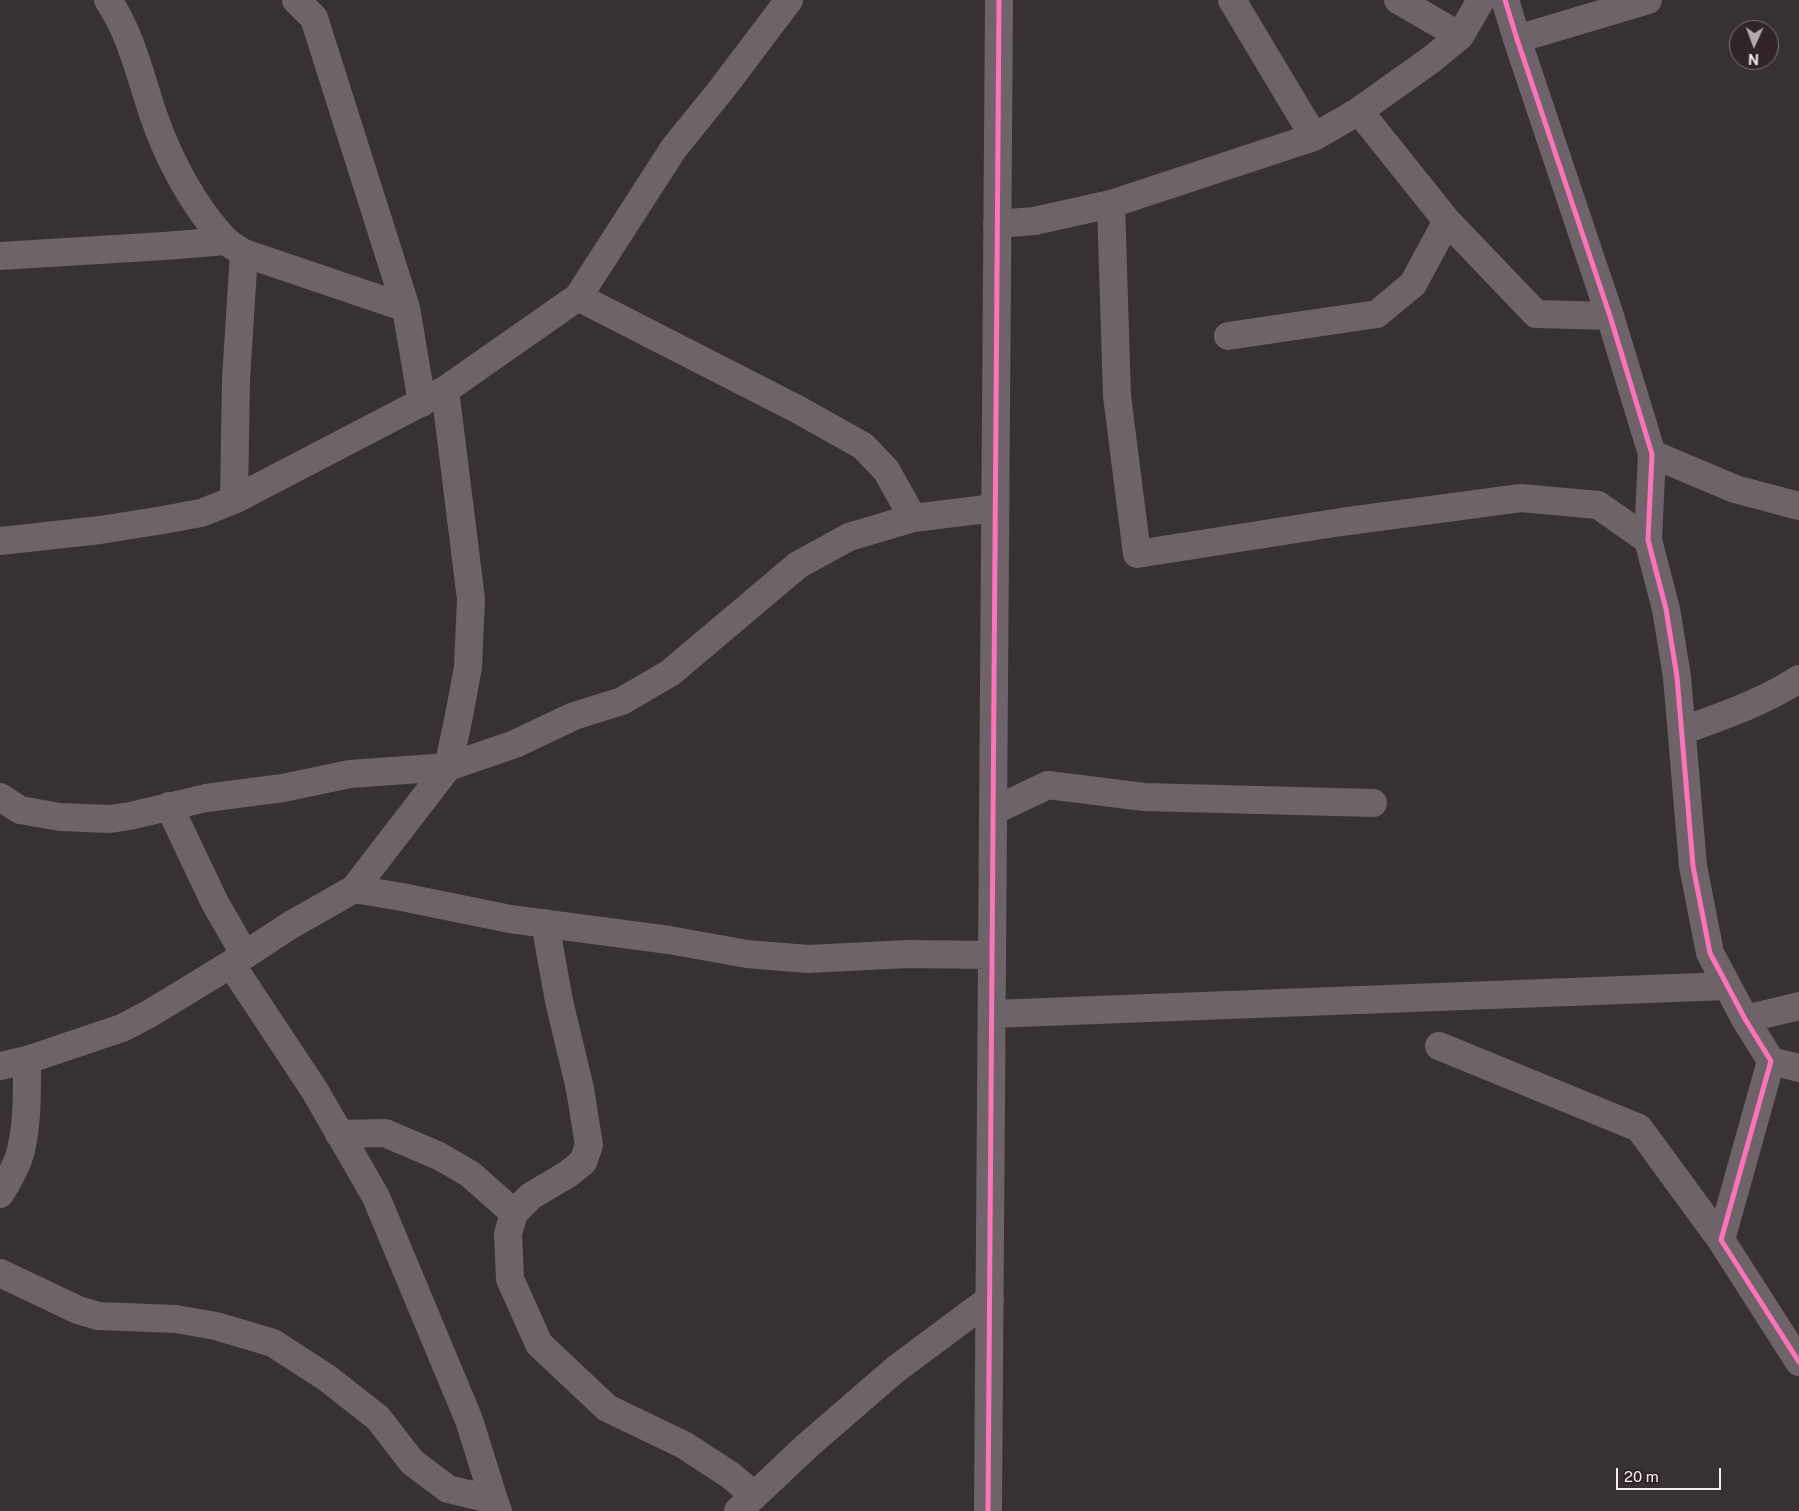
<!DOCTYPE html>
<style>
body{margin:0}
#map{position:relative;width:1799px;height:1511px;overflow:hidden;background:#373132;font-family:"Public Sans",sans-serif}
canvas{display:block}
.north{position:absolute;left:1729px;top:20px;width:50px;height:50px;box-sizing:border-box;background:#302426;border:1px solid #7e7476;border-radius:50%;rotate:182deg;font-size:14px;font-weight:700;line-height:20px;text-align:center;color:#f3eced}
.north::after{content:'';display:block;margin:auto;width:18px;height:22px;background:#b1abac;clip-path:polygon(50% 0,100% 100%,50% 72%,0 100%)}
.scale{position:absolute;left:1616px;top:1468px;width:105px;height:22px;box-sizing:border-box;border:2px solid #f3eced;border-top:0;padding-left:6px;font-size:15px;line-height:18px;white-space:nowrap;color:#f3eced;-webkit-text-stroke:4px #302426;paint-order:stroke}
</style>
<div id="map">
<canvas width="1799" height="1511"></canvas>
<div class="north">N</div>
<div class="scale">20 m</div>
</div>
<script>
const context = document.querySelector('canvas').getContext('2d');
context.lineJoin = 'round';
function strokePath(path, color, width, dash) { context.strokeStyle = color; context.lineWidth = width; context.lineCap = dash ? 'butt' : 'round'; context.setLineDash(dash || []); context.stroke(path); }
strokePath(new Path2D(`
 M108,0C131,34 140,75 153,114C168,158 193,206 225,240C230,245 238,249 244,253L406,308
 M296,0L314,18L406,308L422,403
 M1232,0L1314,137
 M1398,0L1460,36
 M1505,0L1517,39L1610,316L1652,454L1648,540L1666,609L1677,677L1693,866L1710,953L1745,1019L1771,1061L1721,1240L1799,1362
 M1517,39L1648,0
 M1359,111L1447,221L1536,314L1610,316
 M1111,204L1117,396L1137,554L1341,522L1521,498L1598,505L1648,540
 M997,224L1034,221L1111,204L1314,137L1359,111L1432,59L1460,36L1481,0
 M0,256L164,246L226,241
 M578,297L797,409L863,446L886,470L913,518
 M1228,336L1377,314L1413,284L1447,221
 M1652,454L1735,489L1799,506
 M234,500L236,379L244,253
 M0,541L100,530L163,520L201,513L234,500L445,390L578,297L674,148L721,90L789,0
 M1682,731C1722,716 1762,703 1799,679
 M0,797L20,810L37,813L60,817L110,819L130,816L206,798L283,788L350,774L448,767L459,716L468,667L471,599L445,390
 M169,806L215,903L245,955
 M993,811L1048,785L1144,797L1373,803
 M354,889L402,897L510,919L669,940L747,954L808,959L908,954L992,955
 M545,923L559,1001L580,1089L589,1145L583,1162L568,1174L531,1196L514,1213L508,1234L510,1279L539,1344L607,1408L684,1445L730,1475L754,1495
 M231,964L315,1091L376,1197L469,1420L494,1500
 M992,1014L1727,986
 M1745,1019L1799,1006
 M1439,1046L1639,1128L1721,1240
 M1771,1061L1799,1068
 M0,1066L27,1060L122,1028L149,1014L231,964L289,926L354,889L448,767L515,744L574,716L622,701L670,673L798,565L849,537L913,518L995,508
 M339,1134L385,1133L439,1156L470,1174L514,1213
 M0,1194C7,1183 13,1172 18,1160C28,1132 27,1090 27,1060
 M0,1273L78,1310L98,1316L176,1319L216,1326L273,1343L327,1378L378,1418L412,1462L448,1489L494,1500L498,1511
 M738,1511L808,1445L896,1369L990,1299
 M988,1511L999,0`), '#6e6369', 28);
strokePath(new Path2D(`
 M1505,0L1517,39L1610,316L1652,454L1648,540L1666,609L1677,677L1693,866L1710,953L1745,1019L1771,1061L1721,1240L1799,1362
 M988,1511L999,0`), '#fb73b8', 5);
</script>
